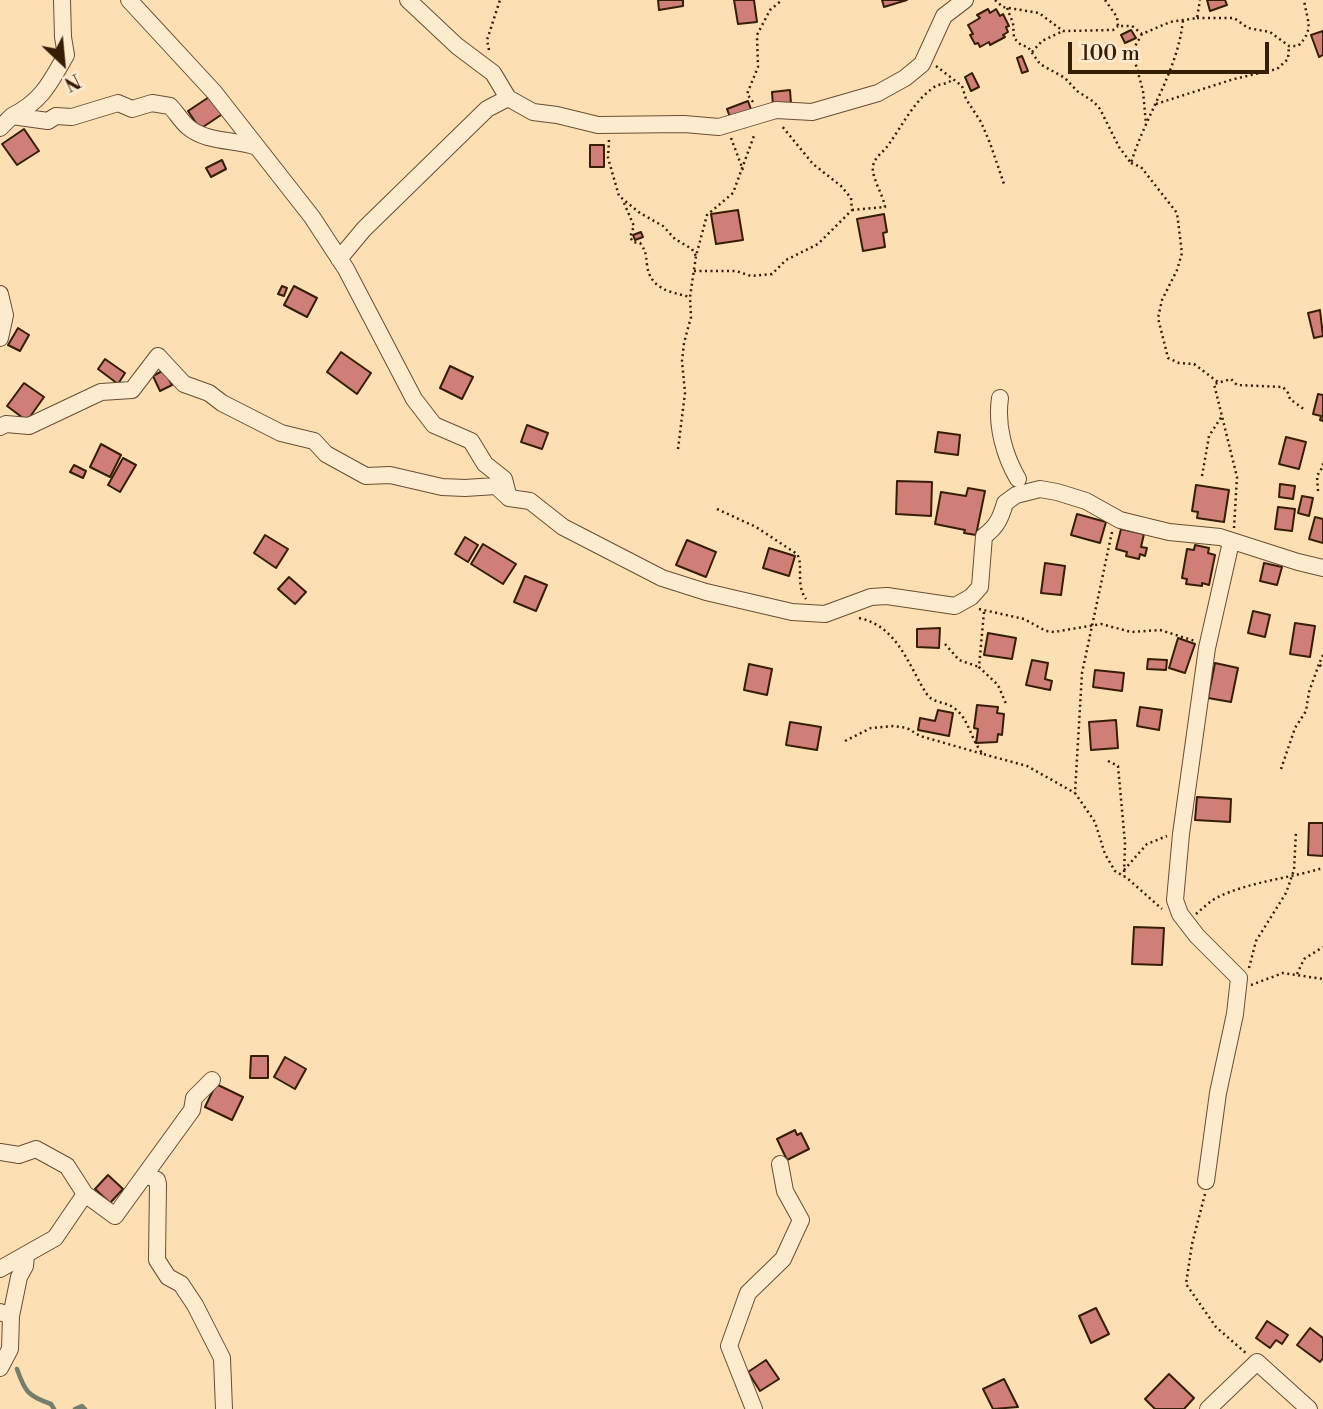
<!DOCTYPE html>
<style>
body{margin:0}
#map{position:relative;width:1323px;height:1409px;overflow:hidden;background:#fce0b4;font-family:"Libre Bodoni",serif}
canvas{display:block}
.north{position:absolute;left:28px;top:28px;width:70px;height:70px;-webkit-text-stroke:5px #fdebce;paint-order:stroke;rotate:154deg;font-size:19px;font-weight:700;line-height:28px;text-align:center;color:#361e06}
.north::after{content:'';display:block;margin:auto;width:24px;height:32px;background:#361e06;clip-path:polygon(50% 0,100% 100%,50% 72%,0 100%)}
.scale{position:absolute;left:1068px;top:42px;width:201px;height:32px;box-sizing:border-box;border:4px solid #361e06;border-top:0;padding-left:9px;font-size:21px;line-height:24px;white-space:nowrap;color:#361e06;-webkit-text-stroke:5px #fdebce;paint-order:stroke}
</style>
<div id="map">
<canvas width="1323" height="1409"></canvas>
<div class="north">N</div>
<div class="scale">100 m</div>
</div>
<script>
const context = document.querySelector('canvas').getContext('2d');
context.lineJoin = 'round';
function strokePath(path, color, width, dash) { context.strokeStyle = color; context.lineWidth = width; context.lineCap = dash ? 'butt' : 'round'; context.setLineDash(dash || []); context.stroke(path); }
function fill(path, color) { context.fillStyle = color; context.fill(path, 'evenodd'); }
strokePath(new Path2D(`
 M17,1369C25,1392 28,1396 51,1404L54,1409
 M75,1409L82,1406L85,1409`), '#757d6c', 4.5);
const building = new Path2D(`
 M658,0H683V6L659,10Z
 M734,0H754L757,22L738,24Z
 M882,0H907L884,7Z
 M1207,0H1225L1227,5L1210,11Z
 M988,9L990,13L996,9L1000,16L1003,14L1009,26L1006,27L1008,32L1003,35L1005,37L990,45L989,42L980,47L978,43L975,44L970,35L973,34L968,25L980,18L977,15Z
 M1131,30L1136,38L1125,43L1121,35Z
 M1323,31V55L1319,57L1311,35Z
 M1022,56L1028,71L1022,73L1017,58Z
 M972,73L979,87L971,91L965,77Z
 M790,90L791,104L773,106L772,92Z
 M212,95L224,113L200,129L188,111Z
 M748,101L752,112L731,120L727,109Z
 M24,129L39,151L17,165L2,144Z
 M590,145H604V167H590Z
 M222,160L226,169L211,177L206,168Z
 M738,210L743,240L716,244L711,214Z
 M884,214L887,232L883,233L885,247L863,251L857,219Z
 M641,232L643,237L635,240L633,235Z
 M282,286L287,288L284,296L278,294Z
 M294,286L317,298L307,317L284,305Z
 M1320,310L1323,336L1314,338L1308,313Z
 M18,328L29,335L20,351L8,345Z
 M341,352L371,373L357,394L327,372Z
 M105,359L125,373L118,384L98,369Z
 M450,366L473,377L462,399L440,388Z
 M164,370L172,385L160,391L153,376Z
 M24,383L44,397L27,421L7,406Z
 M1318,394L1323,395V421L1320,420L1321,416L1313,414Z
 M527,425L548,433L542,449L521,442Z
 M938,432L960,435L958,455L935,452Z
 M1286,437L1306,442L1299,469L1279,464Z
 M101,444L121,455L110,477L90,467Z
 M123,458L136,465L120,492L108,485Z
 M74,465L86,471L83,478L70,472Z
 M897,481L932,482L931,516L896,514Z
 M1280,484L1295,486L1293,499L1279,497Z
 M1196,485L1229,490L1224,522L1197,518L1198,512L1192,511Z
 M968,488L985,491L976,535L964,533L965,530L935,524L941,492L966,496Z
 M1302,496L1313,498L1309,516L1298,513Z
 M1278,507L1295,509L1292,531L1275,529Z
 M1077,514L1106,522L1100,543L1071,535Z
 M1315,517L1323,519V543L1309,539Z
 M1121,529L1144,534L1141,547L1147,548L1145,556L1140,554L1139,559L1126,556L1127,552L1116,549Z
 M265,535L288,549L276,568L254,553Z
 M465,537L478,545L468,562L455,554Z
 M687,540L716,552L706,577L676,565Z
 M483,544L516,564L503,584L471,564Z
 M1195,545L1209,548L1208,553L1215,555L1209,585L1202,583V586L1186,584L1187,579L1182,578L1187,549L1194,550Z
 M769,548L795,556L789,576L763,568Z
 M1045,563L1065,566L1061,595L1041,593Z
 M1264,563L1282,567L1277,585L1260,581Z
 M525,576L547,585L536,611L514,602Z
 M289,577L306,592L295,604L278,589Z
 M1253,611L1270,615L1265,637L1248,633Z
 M1295,623L1315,626L1310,657L1290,654Z
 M940,628L939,648L917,647V629Z
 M988,633L1016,638L1012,659L984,655Z
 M1178,638L1195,644L1185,673L1169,668Z
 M1148,659L1167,660L1166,670L1147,669Z
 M1032,660L1048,663L1045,679L1052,681L1050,690L1026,685Z
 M1215,663L1238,668L1231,702L1208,698Z
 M749,664L772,669L767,695L744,690Z
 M1095,670L1124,673L1122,691L1093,687Z
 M977,705L998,707L997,713L1004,714L1002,735L998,734L997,742L976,743L978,729L974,728Z
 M1140,707L1162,710L1159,730L1137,726Z
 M938,710L953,713L949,736L918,730L920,718L935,721Z
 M1116,720L1118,748L1091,750L1089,722Z
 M790,722L821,727L817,750L786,745Z
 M1197,797L1231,799L1230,822L1195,820Z
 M1309,823H1323V856L1308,855Z
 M1134,927L1164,928L1162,965L1132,964Z
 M251,1056H268V1078H250Z
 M285,1057L306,1069L295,1089L274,1077Z
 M216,1084L243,1097L232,1120L205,1107Z
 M795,1130L797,1135L801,1133L809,1149L787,1160L777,1139Z
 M108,1175L123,1189L110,1203L95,1189Z
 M1096,1308L1109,1334L1091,1343L1079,1316Z
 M1267,1321L1288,1335L1282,1344L1276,1340L1270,1348L1256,1338Z
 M1310,1328L1323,1338V1358L1320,1362L1297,1345Z
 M766,1360L779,1379L760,1391L748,1372Z
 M1169,1374L1194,1398L1184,1409H1155L1145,1399Z
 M1004,1379L1018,1407L993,1409L983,1389Z`);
fill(building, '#cf7f75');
strokePath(building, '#361e06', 2);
const street = new Path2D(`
 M129,0L214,92L312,217L346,269L414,399L434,425L471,441L485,464L504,479L509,498L530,501L563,527L662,578L706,592L792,612L825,614L871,597L887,596L955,606L971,597L980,587L984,536C997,527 1001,517 1005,503L1016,495L1040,489L1057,492L1086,501L1120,520L1169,532L1220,537L1298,562L1323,568
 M408,0L457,46L493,73L508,98L533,112L557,115L598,125L684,124L719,127L776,110L812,112L878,93L905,78L922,64L944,16L965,0
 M12,116C42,101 50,83 66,55L63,37L62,0
 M0,128L12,116L48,121L56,116L72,117L118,103L132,109L152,103L170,106C176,112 181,121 188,127C207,143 235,139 257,147
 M339,259L364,229L487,109L508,98
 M0,294L5,315L0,338
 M1000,398C996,425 1004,455 1018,479
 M0,427L6,424L29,426L101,392L132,390L158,356L184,384L209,393L222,403L281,433L314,441L326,454L366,476L390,475L442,487L465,488L496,486L509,498
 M0,1152L19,1155L36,1149L67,1166L85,1194L55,1238L0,1269
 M146,1175L157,1180L158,1184L157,1260L168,1277L181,1284L195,1305L222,1358L224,1409
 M1206,1181L1218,1093L1235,1014L1239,978L1197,936L1180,914L1175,900L1181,834L1207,648L1231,542
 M85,1194L115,1216L192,1110L194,1098L212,1080
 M0,1312L11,1316L19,1277L25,1266L26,1255
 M0,1368L10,1349L11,1316
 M754,1409L729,1346L748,1293L783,1259L801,1220L785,1191L780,1164
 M1208,1409L1257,1362L1309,1409`);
strokePath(street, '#684e32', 18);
strokePath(new Path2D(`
 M995,0L1003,7L1039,13L1063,31L1113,30L1118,26
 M1105,0L1117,17L1118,26H1132L1142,34L1170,22L1197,18L1200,0
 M1007,8L1013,23L1014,38L1021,45L1028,47L1040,64L1065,78L1077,91L1094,102L1100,109L1119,147L1131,163C1146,114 1178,71 1183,20
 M1197,18H1234L1248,28L1270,32L1289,46H1298C1315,29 1307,21 1304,0
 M1142,34L1134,48V58L1143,91L1146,124
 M489,50L487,40L500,0
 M1032,52L1042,41L1063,31
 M936,66L962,86L966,99L981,122L990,143L1004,184
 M753,102L747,94L758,67L757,35L770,10L782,0
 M1156,104L1234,79L1277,69L1288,59L1289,46
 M731,138L743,170
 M609,140L608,158L619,196L640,213L663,226L675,239L692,249L696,256
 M1131,163L1141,167L1177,213L1182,253L1177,270L1162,300L1158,318L1168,358L1179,363L1194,364L1218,382
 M624,203L634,226L630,237L633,242L640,243C646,251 646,255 647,265C650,289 670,292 690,297
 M852,210L885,207C883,194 871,177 873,166C875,156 884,152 889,144C902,126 914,101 933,88C939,83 946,85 952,80
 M694,271H736L751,276L772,274L786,260L818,244L852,210L851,198L841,186L813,164L781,125
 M678,449L685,393L682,361L684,343L691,317L690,297L696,256L707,215L733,193L755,133
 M1202,476L1209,436L1222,416
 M1318,491L1317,476L1323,466V460
 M717,509L756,527L797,554C804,565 795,584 806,599
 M1234,528L1237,477L1214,384L1231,379L1237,385L1283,387L1288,393L1290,399L1305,410
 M1112,532L1082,673L1075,793L1095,822L1105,854L1115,871L1127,878L1162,909
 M979,609L1024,619L1046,631L1054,632L1101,624L1131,632L1160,630L1195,641
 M984,612L979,667L998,685L1007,706
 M859,618C897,626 908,664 926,693C933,704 945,701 954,708C969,718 971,741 983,754L1027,766L1075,793
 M945,644L959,660L979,667
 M1323,655L1319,664L1323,669
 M845,741L871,728L893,726L907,728L920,736L983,754
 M1108,761L1118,766L1125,843L1124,876
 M1281,769L1295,728L1306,711L1309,692L1319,664
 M1124,870L1147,844L1167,836
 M1196,914C1203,908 1210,901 1218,897C1249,882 1290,878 1323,868
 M1249,968L1256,941L1286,893L1294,870L1296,832
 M1297,974L1304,959L1323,947
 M1251,985L1283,973L1323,979
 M1205,1194L1192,1244L1186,1284L1216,1327L1247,1354`), '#361e06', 2.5, [2, 3.5]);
strokePath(street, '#fdebce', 16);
</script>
